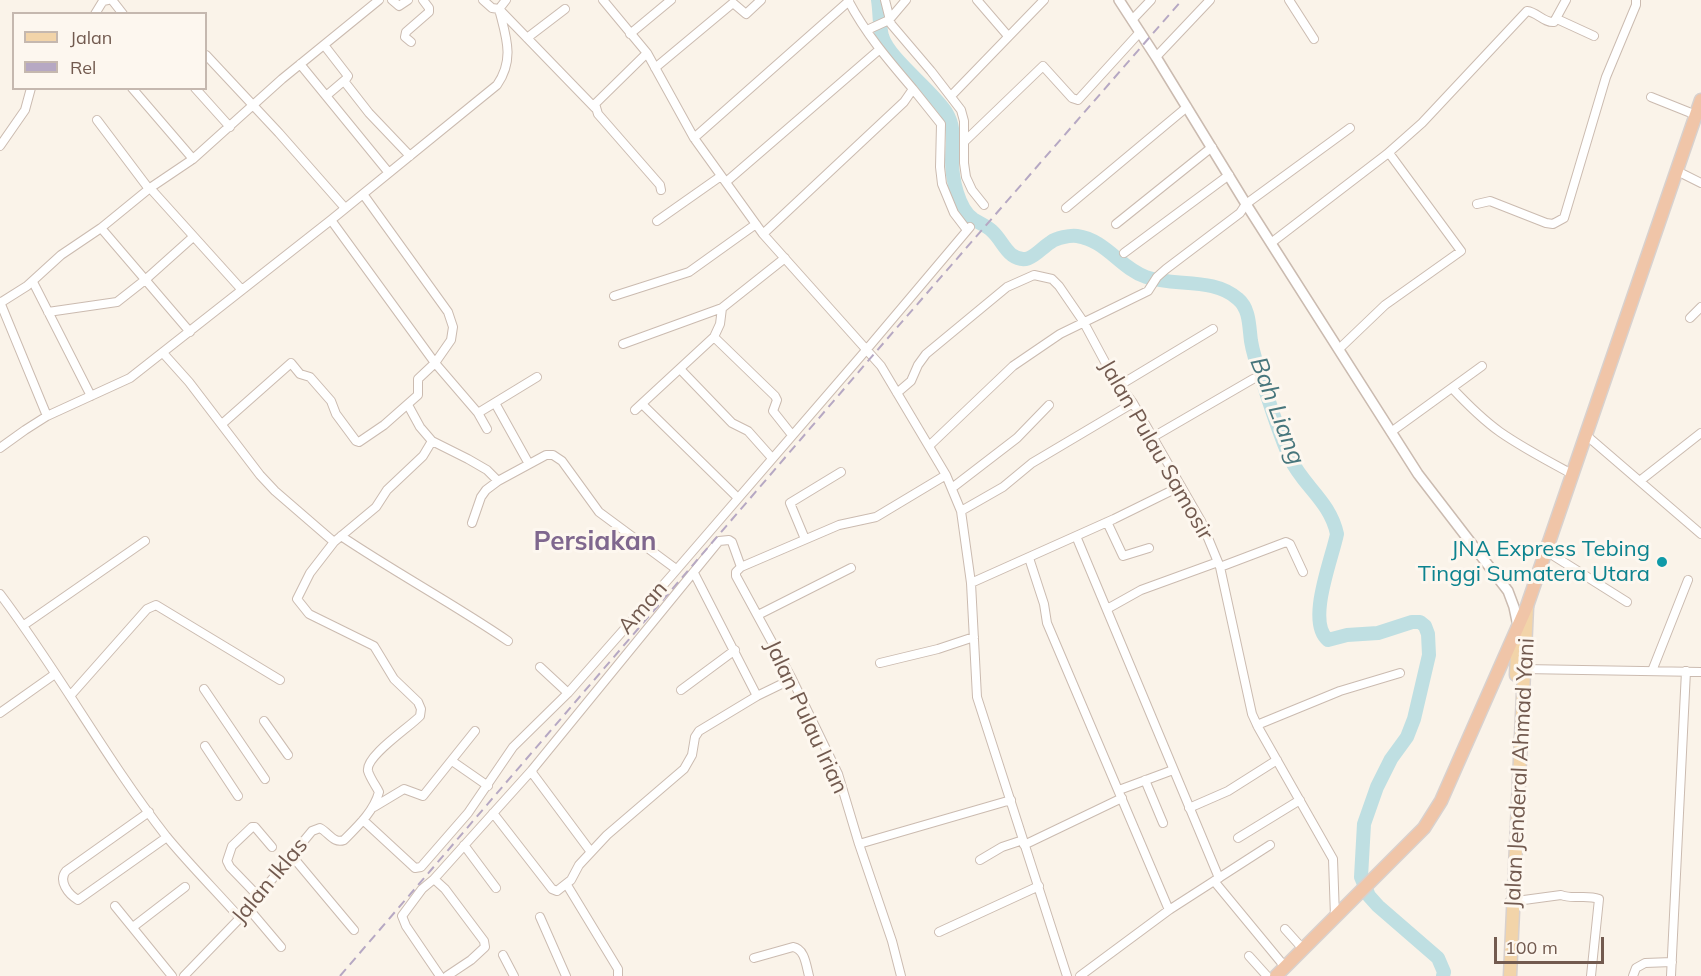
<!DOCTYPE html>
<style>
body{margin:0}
#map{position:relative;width:1701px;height:976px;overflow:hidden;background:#faf3e9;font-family:Mulish,sans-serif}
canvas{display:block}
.legend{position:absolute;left:12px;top:12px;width:195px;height:78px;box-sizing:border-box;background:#fdf7ef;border:2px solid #c5b8af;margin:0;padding:8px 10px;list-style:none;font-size:18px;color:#725a4f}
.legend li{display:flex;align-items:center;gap:12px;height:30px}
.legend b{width:30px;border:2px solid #c5b8af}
.scale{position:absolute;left:1494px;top:937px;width:110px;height:27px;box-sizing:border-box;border:3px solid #725a4f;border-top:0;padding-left:8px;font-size:18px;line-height:21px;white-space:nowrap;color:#725a4f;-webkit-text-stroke:4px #fdf7ef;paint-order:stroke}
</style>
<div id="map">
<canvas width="1701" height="976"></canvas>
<ul class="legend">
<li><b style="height:8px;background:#f2d4a9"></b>Jalan</li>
<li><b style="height:8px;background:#b6a8c3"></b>Rel</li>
</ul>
<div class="scale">100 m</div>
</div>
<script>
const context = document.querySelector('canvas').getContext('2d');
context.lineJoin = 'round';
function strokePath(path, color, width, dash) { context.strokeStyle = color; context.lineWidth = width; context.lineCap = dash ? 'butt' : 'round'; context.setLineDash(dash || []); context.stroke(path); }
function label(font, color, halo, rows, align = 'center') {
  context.font = font + ' Mulish,sans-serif'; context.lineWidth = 6; context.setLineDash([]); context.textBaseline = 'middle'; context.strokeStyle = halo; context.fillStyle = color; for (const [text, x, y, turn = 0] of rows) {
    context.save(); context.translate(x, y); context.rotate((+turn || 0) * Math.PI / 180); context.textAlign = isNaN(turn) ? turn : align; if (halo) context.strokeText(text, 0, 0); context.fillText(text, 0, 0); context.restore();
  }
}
strokePath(new Path2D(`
 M878,0C880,12 879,25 882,36C889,59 931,89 946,112C956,128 952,144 952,161C952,178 958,208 973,219C979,223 987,226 992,231C1000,238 1004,249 1012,255C1029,267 1038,250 1051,242C1056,238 1070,235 1077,236C1106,240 1120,268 1146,277C1175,287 1214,277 1238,299C1250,309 1249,327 1251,341C1253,353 1257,365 1261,376C1269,402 1279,434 1290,458C1303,486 1330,501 1337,534C1332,559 1306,622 1328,640L1347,635L1378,633L1412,622H1420L1425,626L1428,634L1429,655L1414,719L1407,737L1391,759L1377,787L1364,824L1361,877L1369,896L1378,906L1438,958L1444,972L1443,976`), '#bfdfe2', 14);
const minor = new Path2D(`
 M112,0L123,14
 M392,0L399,6L408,0
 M483,0L492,8L499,9L595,108
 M603,0L647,53L694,138L763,234L881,366L946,475L961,511L971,583L977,697L1067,976
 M885,0L891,24L931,71L961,110L964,121V163L966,177L972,190L984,205
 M977,0L1008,36
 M1289,0L1314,39
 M95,14L103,1L108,0
 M1557,19L1594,36
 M1132,20L1151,0
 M867,30L889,20L906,0
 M630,34L671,0
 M527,38L565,9
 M411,42L405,37L406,32L429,12V8L423,0
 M324,45L348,76L346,79L326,96
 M647,53L595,104L598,114L660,185L661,190
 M206,55L279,133L345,208
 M1156,57L1210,0
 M300,64L389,173
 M655,68L733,3L746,14L761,0
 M344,81L369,113L410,156
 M132,88L193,159
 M195,88L230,127
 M913,89L941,124L940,167L942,184L954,213L967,230
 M951,96L1044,0
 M1651,97L1696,115
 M97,120L149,189
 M694,138L849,1
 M965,141L1043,66L1072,98L1078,100L1140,32
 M0,146L25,110L31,88
 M1677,171L1701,183
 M726,182L880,49
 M150,188L242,290
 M1477,204L1490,201L1546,223L1553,224L1564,218L1606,77L1636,5V0
 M1066,208L1187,107
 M331,220L435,363L478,413L487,429
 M657,221L721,176
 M1116,224L1212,147
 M101,228L190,332
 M763,234L904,102L913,89C889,61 865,33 848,0
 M1271,243L1387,154L1422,123L1527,11C1537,12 1544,23 1554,22L1566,0
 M1124,253L1229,175
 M33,282L91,396
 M614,296L689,272L756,224
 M0,302L47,416
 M0,303L27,286L61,255L101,228L150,188L193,159L282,79L379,0
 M48,312L117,302L145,280L193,237
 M1690,318L1701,307
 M714,337L775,396L777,400L773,411L792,435
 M623,344L722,308L785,258
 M1339,349L1385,305L1461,251L1389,153
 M163,353L189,382L260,475L275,491L334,542
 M680,369L732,423L748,431L772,458
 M1120,385L1213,329
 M1452,388C1467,404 1482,419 1500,432C1523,448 1548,461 1572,474
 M897,393L911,381L918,365L926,354L1007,287L1034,275L1052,279L1059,286L1083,321L1112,375L1133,403L1201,521L1220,567L1252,714L1258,727L1333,859L1335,917
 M495,403L529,464
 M642,404L738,498
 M408,405L420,427L432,441L468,459L487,470L498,481
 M635,410L714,337L720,324L722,308
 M478,413L537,377
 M222,424L291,363L300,374L310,377L331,401L336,414L356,441L359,442L384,425L418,395V379L435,363L451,340L453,327L448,312L363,194
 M1391,432L1482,366
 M1586,435L1701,534
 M1153,437L1253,379
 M929,446L1013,366L1060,334L1148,291L1157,277L1166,269L1240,213L1246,204L1350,128
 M0,448L25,430L47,416L130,378L331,220L497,85C515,59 506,37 499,9L506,0
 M1641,480L1701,433
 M952,488L1017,438L1049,405
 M961,511L1003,487L1032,463L1133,403
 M1107,522L1123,556L1149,548
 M472,523L481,497L486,490L498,481L546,455H553L562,461L599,512L676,569
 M341,536C396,573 454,604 508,641
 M1076,536L1219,878
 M805,539L790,503L841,472
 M1546,551L1627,602
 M1029,558L1044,604L1047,623L1169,910
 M741,567L736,572V576L792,679L838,774L859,844L892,941L901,976
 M741,567L839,525L876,517L946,475
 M1220,567L1286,542L1290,544L1303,572
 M694,573L757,696
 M971,583L1114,519L1181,486
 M0,594C59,672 106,759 166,836C189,864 216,891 240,918
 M1107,609L1141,590L1218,562
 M758,615L851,568
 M24,625L145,541
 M880,663L938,649L974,637
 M540,667L568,693
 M1523,669L1701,672
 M1652,671L1688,580
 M204,689L265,779
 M681,690L735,650
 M70,696L147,609L156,605L280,680
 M0,713L55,674
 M264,721L288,755
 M1257,725L1340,691L1400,673
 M205,746L238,796
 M452,761L488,786
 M1145,780L1163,823
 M1119,790L1173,770
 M374,807L404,789L423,796L475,731
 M1189,808L1228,791L1277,760
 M149,812L66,871C58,881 68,894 78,900L167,837
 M493,813L552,889L557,891L571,880L579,865L607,835L684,769L692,755L695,737L699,731L757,696L792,679
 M363,820L415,868L421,867L468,813L513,747L568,693L672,575L867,349L970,227
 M1238,838L1300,800
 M859,844L1011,800
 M464,845L496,888
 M1024,845L1122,798
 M591,852L533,774L532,770L719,541L729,540L732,542L741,567
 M292,856L354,930
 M980,860L1002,847L1023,840
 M434,879L532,770
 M1214,881L1285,967
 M567,885L618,969V976
 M258,896L230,867L227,861L232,846L252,827H255L272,847
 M1509,902L1561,895C1573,900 1585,894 1599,899L1591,976
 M115,906L172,976
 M248,908L281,947
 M540,917L566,976
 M133,927L185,887
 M1285,929L1303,949
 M939,932L1039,886
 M503,955L514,976
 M1249,956L1267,976
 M754,958L793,947C805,949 806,965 809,976
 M184,976L240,918L312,831L320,828C329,833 334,844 344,840C358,826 374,811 379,792C376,786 370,778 368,771C365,756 410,727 420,716L421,709L418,702L394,679L374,646L309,614L297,599L310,573L334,542L376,507L387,490L423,456L432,441
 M440,976L406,926L402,916L422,889L434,879L445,889L484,941L485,947L471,960L447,976
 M1080,976L1169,910L1270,845
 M1633,976L1636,968L1645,963L1672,962
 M1671,976L1686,671`);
const tertiary = new Path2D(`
 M1119,0L1156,57L1246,204L1418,474L1508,591L1514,607L1518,626`);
const primary = new Path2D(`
 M1516,675L1518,627
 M1510,976L1527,607`);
const trunk = new Path2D(`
 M1276,976L1424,828L1441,801L1527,606L1701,100`);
strokePath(minor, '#cbbbb0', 10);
strokePath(tertiary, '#cbbbb0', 12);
strokePath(primary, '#d8d1ce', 15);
strokePath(trunk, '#d8d1ce', 15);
strokePath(minor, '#fff', 8);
strokePath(tertiary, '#fff', 9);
strokePath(primary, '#f2d4a9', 12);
strokePath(trunk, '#f0c5a8', 12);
strokePath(new Path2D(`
 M340,976L874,354L1182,0`), '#b6a8c3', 2, [9, 6]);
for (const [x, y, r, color] of [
 [1662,562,6,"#0f9aa8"]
]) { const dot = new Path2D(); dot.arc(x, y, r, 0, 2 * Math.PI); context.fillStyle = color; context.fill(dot); strokePath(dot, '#fdf7ef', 2); }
label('22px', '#725a4f', '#fdf7ef', [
 ["Jalan Pulau Samosir",1156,450,60],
 ["Aman",643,608,-49],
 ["Jalan Pulau Irian",806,717,65],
 ["Jalan Jenderal Ahmad Yani",1520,773,-87],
 ["Jalan Iklas",270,881,-50]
]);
label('22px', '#0d838f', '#fdf7ef', [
 ["JNA Express Tebing",1650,549],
 ["Tinggi Sumatera Utara",1650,574]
], 'right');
label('italic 24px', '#47767c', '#fdf7ef', [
 ["Bah Liang",1277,411,69]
]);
label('bold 26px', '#7f678e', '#fdf7ef', [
 ["Persiakan",595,542]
]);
</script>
